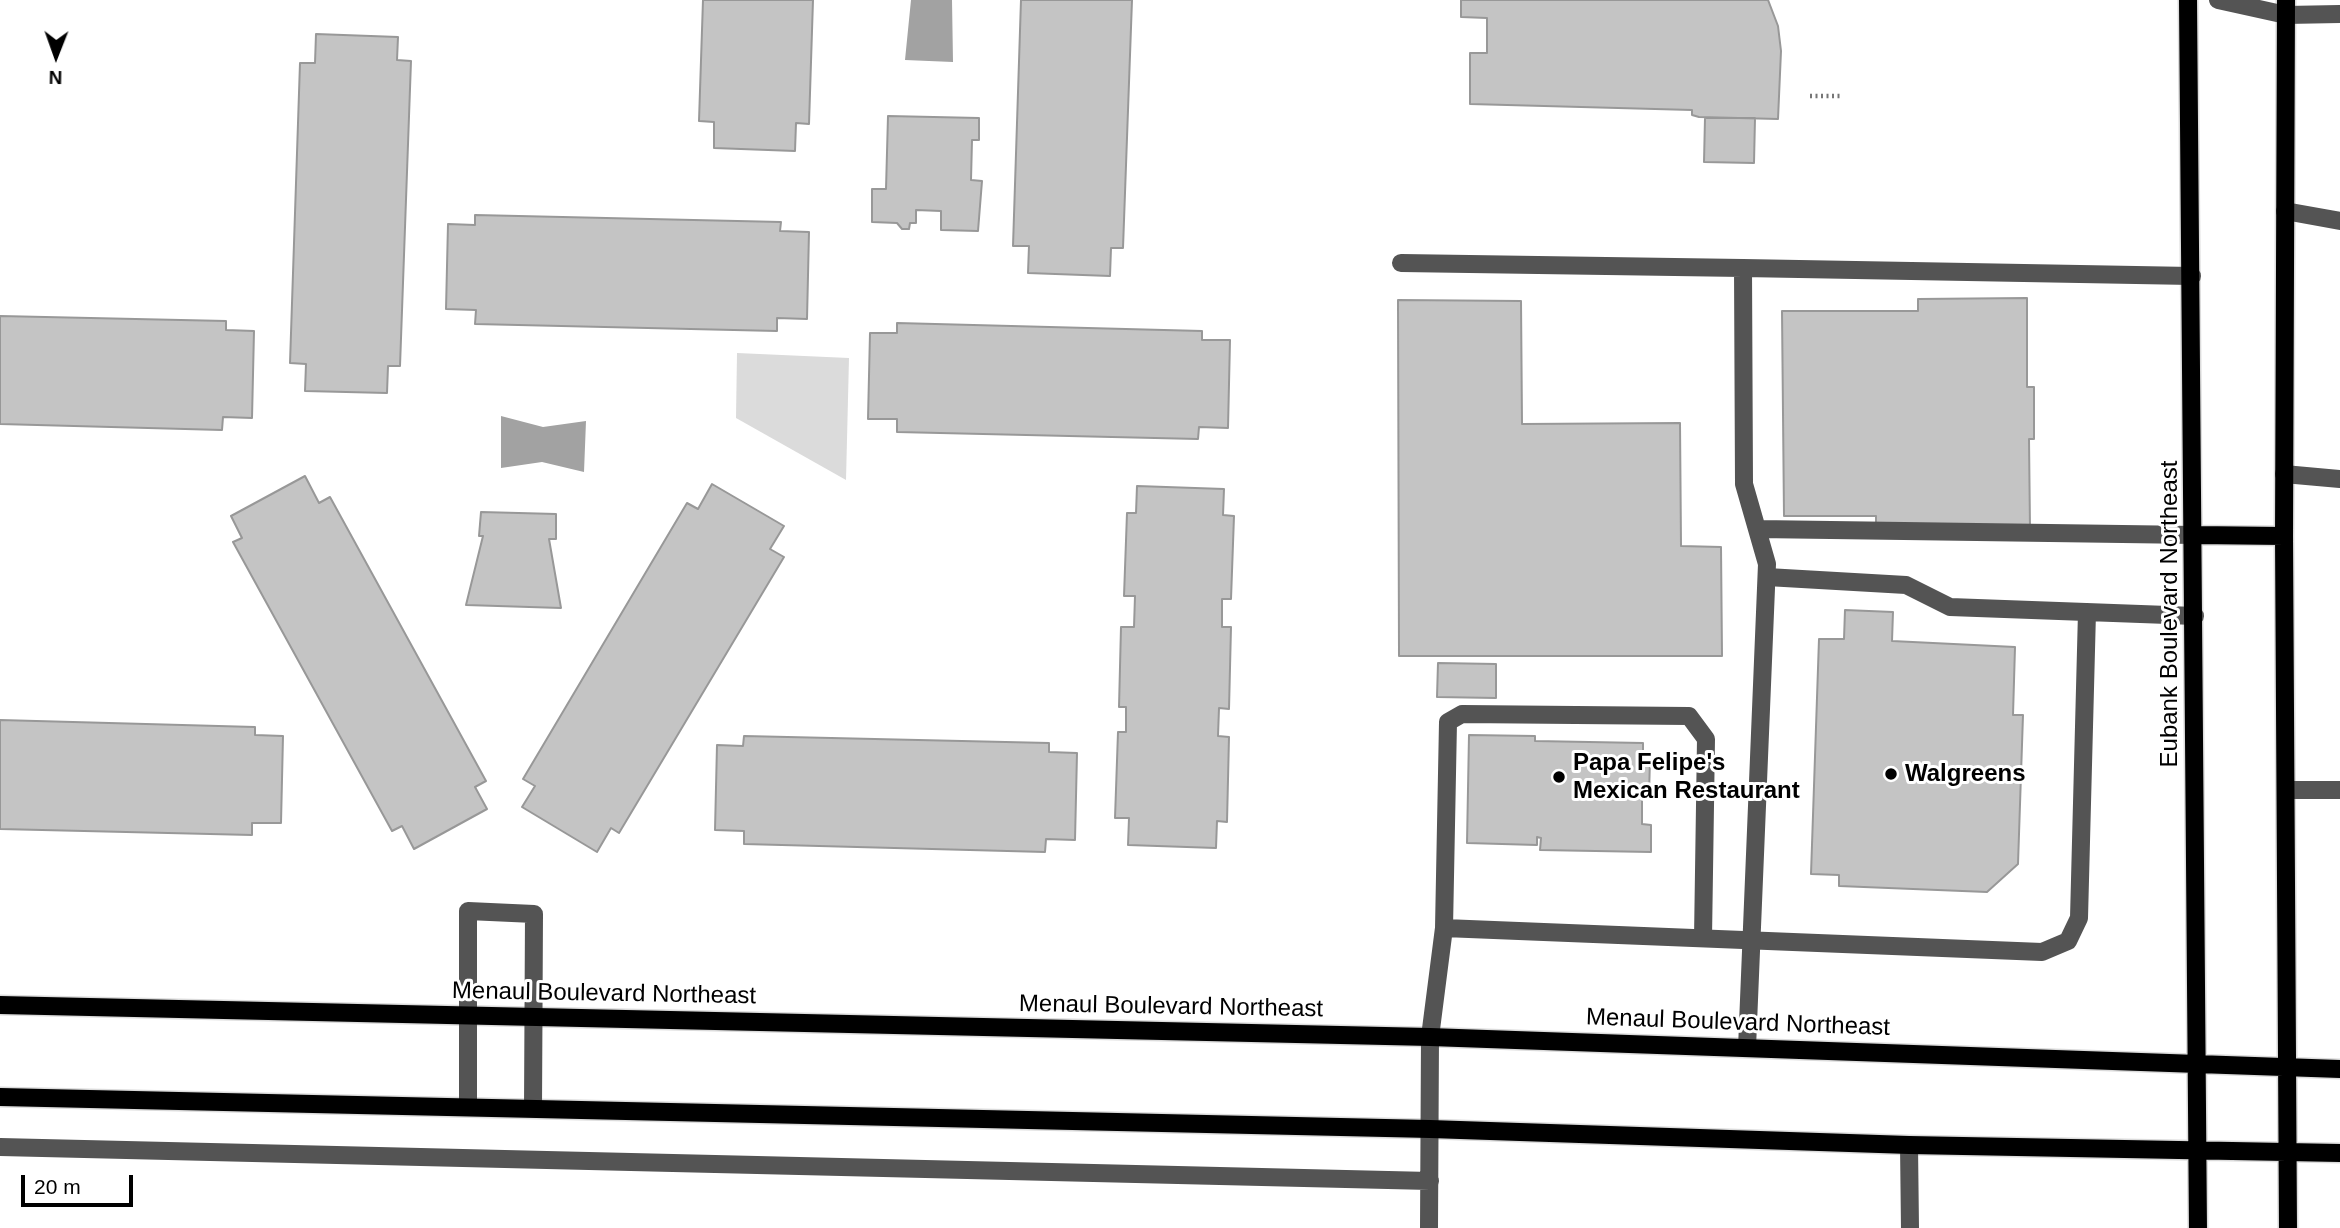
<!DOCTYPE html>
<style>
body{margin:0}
#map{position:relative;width:2340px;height:1228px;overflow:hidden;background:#fff;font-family:Helvetica,sans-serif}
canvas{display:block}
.north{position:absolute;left:21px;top:21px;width:70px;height:70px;-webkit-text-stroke:5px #fff;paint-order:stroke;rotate:181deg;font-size:19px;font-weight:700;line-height:28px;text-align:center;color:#000}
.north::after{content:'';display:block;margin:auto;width:24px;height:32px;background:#000;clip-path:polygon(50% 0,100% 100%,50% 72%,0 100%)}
.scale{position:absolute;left:21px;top:1175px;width:112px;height:32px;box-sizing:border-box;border:4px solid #000;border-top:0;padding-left:9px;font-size:21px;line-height:24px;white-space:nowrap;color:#000;-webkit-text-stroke:5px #fff;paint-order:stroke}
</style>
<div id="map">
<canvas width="2340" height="1228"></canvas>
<div class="north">N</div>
<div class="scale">20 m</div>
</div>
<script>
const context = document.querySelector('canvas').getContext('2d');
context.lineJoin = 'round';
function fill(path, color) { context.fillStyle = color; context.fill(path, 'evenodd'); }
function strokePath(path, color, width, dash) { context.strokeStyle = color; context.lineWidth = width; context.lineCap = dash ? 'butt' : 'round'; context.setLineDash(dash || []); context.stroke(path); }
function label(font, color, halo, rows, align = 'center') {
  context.font = font + ' Helvetica,sans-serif'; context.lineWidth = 6; context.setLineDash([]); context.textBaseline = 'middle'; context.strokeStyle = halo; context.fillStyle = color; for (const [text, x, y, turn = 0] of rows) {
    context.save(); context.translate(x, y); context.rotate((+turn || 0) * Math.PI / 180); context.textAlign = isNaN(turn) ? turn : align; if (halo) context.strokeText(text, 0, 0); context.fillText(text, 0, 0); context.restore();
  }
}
fill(new Path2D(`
 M737,353L849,358L846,480L736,418Z`), '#dbdbdb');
fill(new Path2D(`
 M911,0H952L953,62L905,60Z
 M501,416L543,427L586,421L584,472L542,462L501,468Z`), '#a2a2a2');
const building = new Path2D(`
 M703,0H813L809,124L796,123L795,151L714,148V122L699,121Z
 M1021,0H1132L1123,248H1111L1110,276L1028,273L1029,246H1013Z
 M1461,0H1768L1778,26L1781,51L1778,119L1699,117L1692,115V110L1470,104V53H1487V18L1461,17Z
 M316,34L398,37L397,60L411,61L400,366H388L387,393L305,391L306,364L290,363L300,63H315Z
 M888,116L979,118V140H972L971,180L982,181L978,231L941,230V211L916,210V223H910L909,229H902L897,223L872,222V189H886Z
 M1705,118H1755L1754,163L1704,162Z
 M475,215L781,222L780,231L809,232L807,319L777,318V331L475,324L476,310L446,309L448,224L475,225Z
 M2027,298V387H2034V439H2029L2030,529H1876V516H1784L1782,311H1918V299Z
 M1398,300L1521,301L1522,424L1680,423L1681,546L1721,547L1722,656H1399Z
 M0,316L226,321V330L254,331L252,418L223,417L222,430L0,424Z
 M897,323L1202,331V340H1230L1228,428L1199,427L1198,439L897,432V419H868L870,333H897Z
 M305,476L319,503L330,497L486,781L475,787L487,809L414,849L402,826L392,831L233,542L242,538L231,516Z
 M712,484L784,526L770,549L784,557L619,833L611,828L597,852L522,807L535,786L523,779L687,503L698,509Z
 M1137,486L1224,489L1223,515L1234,516L1231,599H1222V627H1231L1229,709L1219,708L1218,736L1229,737L1227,822L1217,821L1216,848L1128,845L1129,818H1115L1118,732H1126V707H1119L1121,627H1134L1135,596H1124L1127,513H1136Z
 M481,512L556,514V539H549L561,608L466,605L483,536H479Z
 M1845,610L1893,612L1892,641L2015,647L2013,715H2023L2018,864L1987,892L1839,886V875L1811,874L1819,639H1844Z
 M1438,663L1496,664V698L1437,697Z
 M0,720L255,727V735L283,736L281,823H252V835L0,829Z
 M1469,735L1535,736V741L1643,743V759H1650L1649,795L1642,794V824L1651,825V852L1540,850L1541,838L1537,837V845L1467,843Z
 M744,736L1049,743V752L1077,753L1075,840L1046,839L1045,852L744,844V831L715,830L717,745L743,746Z`);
fill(building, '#c4c4c4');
strokePath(building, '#989898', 2);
const major = new Path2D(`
 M2188,0L2198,1228
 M2286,0L2284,536L2288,1228
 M2195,535L2284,536
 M0,1005L1430,1037L2340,1069
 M0,1097L1430,1129L1909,1145L2340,1153`);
strokePath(major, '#dbdbdb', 21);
strokePath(new Path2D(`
 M1810,96H1840`), '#767676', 4.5, [2, 3.5]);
strokePath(new Path2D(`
 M2218,0L2286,15L2340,14
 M2285,211L2340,221
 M1401,263L1743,268
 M2284,474L2340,479
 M1758,529L2195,535
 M1767,577L1906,585L1950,607L2195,616
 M2287,790H2340
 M1703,938L1706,739L1689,716L1462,714L1448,722L1444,928L2042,952L2068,941L2079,918L2087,612
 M1747,1048L1767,564L1744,484L1743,268L2192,276
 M468,1106V911L534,914L533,1108
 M1909,1145L1910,1228
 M0,1147L1430,1181
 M1429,1228L1430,1037L1444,928`), '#545454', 18);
strokePath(major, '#000', 18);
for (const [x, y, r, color] of [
 [1891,774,7,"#000"],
 [1559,777,7,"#000"]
]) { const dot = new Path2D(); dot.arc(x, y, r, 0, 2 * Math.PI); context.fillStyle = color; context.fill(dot); strokePath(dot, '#fff', 2.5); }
label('24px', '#000', '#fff', [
 ["Eubank Boulevard Northeast",2170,614,-90],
 ["Menaul Boulevard Northeast",604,994,1],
 ["Menaul Boulevard Northeast",1171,1007,1],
 ["Menaul Boulevard Northeast",1738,1023,2]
]);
label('bold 24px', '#000', '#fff', [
 ["Papa Felipe's",1573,763],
 ["Mexican Restaurant",1573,791],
 ["Walgreens",1905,774]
], 'left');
</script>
